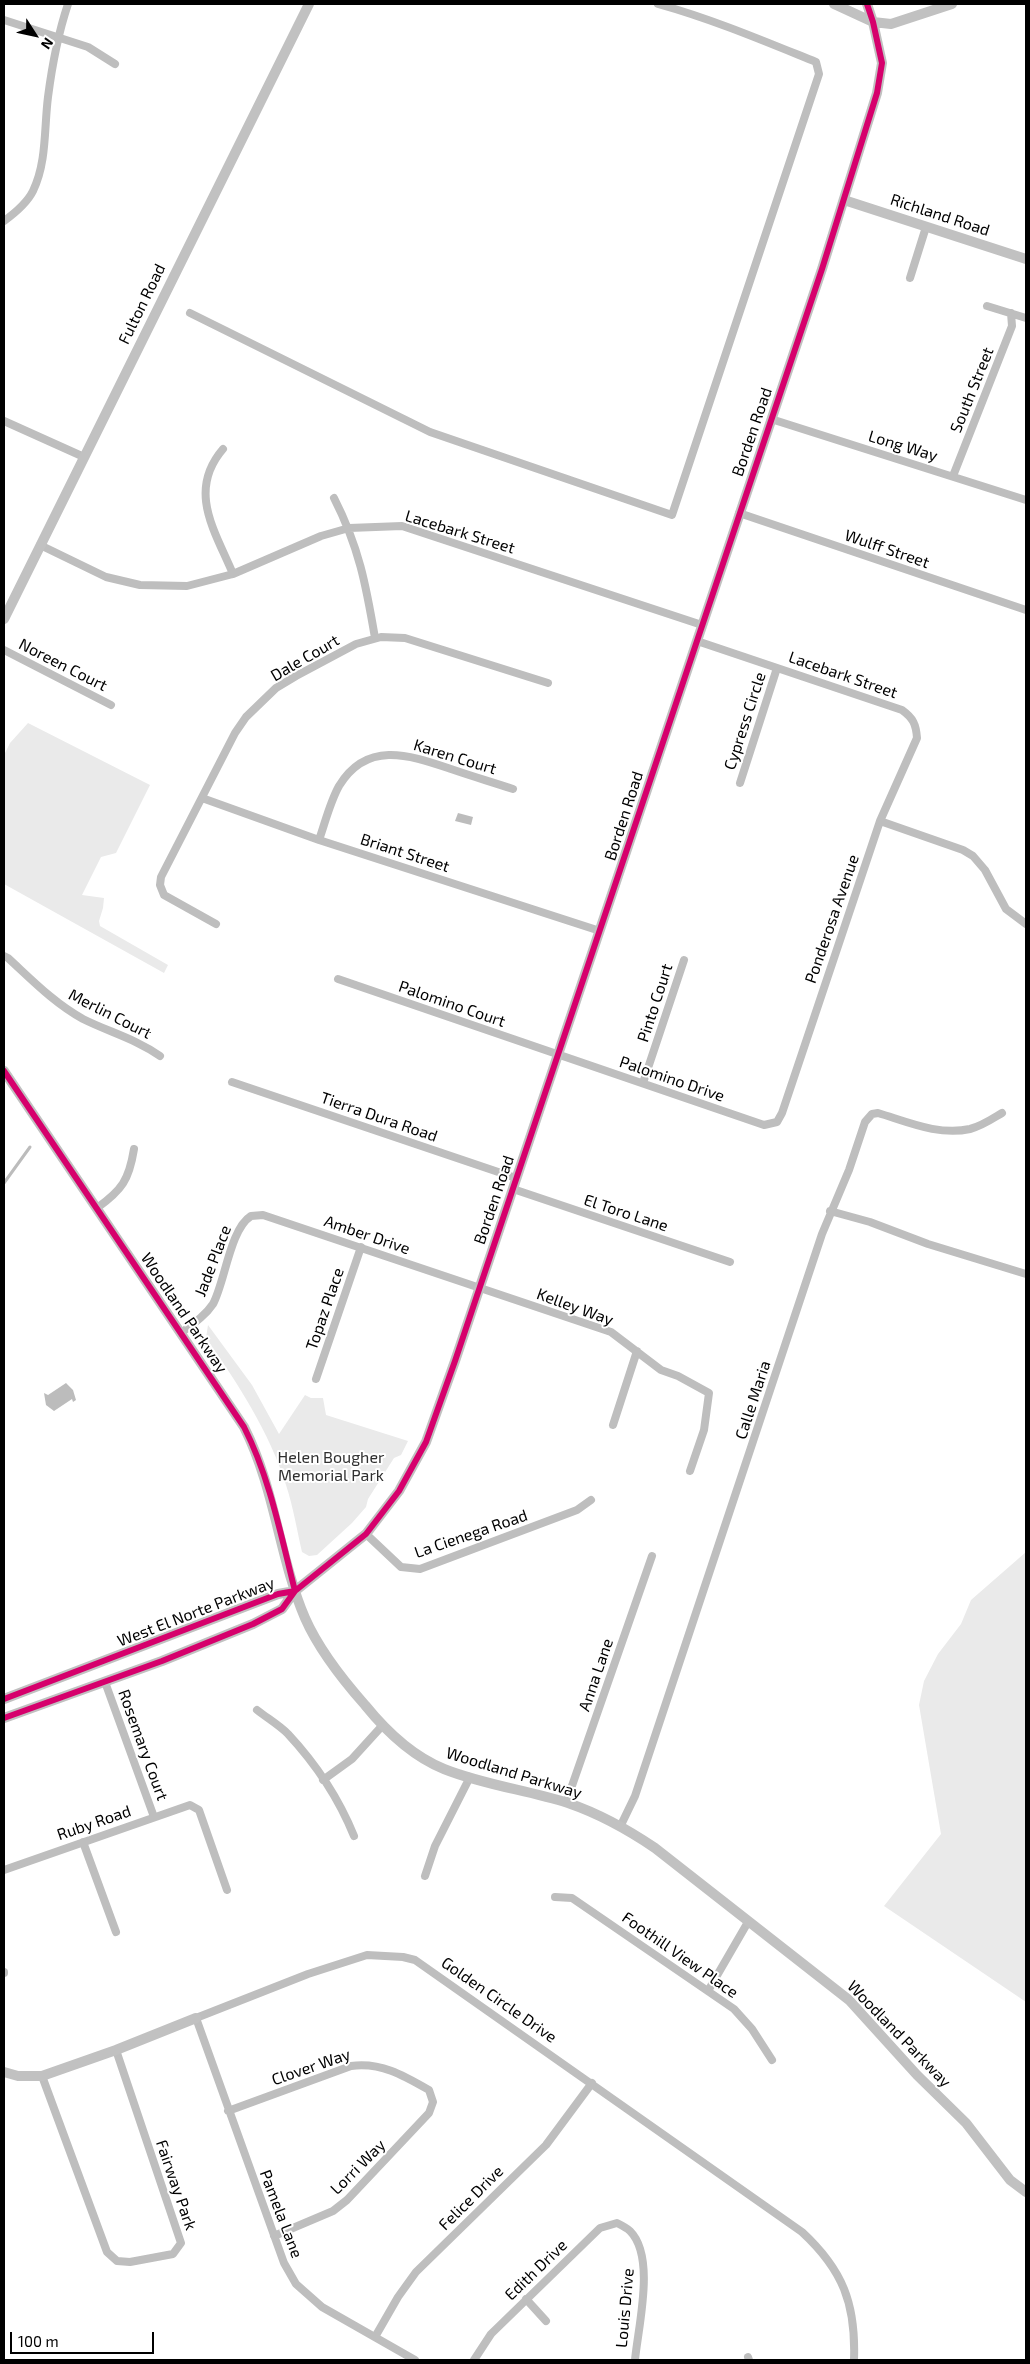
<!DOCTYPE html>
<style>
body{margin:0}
#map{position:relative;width:1030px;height:2364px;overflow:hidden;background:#fff;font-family:"Exo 2",sans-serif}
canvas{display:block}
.frame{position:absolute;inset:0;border:5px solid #000;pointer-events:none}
.north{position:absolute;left:10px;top:10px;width:50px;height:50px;-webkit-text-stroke:4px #fff;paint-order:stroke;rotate:125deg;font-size:14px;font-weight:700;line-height:20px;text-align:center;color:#000}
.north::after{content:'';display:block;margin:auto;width:18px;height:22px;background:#000;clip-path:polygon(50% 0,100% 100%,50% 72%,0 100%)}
.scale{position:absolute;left:10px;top:2332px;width:144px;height:22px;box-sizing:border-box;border:2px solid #000;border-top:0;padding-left:6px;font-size:15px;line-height:18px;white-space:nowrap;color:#000;-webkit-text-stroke:4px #fff;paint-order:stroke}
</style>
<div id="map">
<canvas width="1030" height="2364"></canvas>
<div class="frame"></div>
<div class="north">N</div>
<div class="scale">100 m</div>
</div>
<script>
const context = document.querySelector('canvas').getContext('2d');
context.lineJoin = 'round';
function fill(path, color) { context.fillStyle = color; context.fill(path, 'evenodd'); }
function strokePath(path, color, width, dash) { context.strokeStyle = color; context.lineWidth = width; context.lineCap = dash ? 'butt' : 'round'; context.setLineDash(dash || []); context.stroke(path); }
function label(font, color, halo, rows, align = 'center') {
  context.font = font + ' "Exo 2",sans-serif'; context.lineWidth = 4; context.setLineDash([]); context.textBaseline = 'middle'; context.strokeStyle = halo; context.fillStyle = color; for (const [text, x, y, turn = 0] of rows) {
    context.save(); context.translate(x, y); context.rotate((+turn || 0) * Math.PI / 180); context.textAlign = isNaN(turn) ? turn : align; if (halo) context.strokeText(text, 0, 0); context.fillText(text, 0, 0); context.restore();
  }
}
fill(new Path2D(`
 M28,723L150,785L116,853L101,857L82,895L104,898L103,908L99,921L100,926L168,965L164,973L4,884V755L10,743Z
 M208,1325L252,1385L279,1434L305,1395L311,1398H323L326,1415L408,1441L401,1455L394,1458L368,1499L366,1507L352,1523L317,1555L309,1556L302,1552C297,1530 293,1506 286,1485C269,1431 238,1384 206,1338Z
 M1026,1552V2002L884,1906L941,1834L919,1705L924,1681L938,1654L961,1624L971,1600Z`), '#eaeaea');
fill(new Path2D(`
 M458,813L473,817L471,825L455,821Z
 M66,1383L73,1390L76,1400L73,1402L72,1399L54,1411L46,1405L44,1393L48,1395Z`), '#bcbcbc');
strokePath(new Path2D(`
 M4,1183L30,1147`), '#bcbcbc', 3);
strokePath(new Path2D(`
 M4,20L88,47L115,64
 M4,221C15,213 27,203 33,191C47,162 44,128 48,97C52,66 58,34 68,4
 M910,278L926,227
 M987,306L1026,318
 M190,313L430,432L672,515L819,74L816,62C764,41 712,19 658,4
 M771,419L1026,500
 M4,421L84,457
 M223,449C187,491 215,531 233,574
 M953,476L1012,326L1011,313
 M334,498C359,547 366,585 375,638
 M739,513L1026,610
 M40,545L106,577L140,585L187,586L233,574L321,536L349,528L402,526L702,625
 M4,650L111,705
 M740,783L777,668
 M202,798L319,840L600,931
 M880,821L963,850L973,856L985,870L1006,909L1026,924
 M319,840C325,823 330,802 339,786C367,740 409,755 451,769C471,776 492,782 513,789
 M216,924L164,895L160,885L161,877L235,733L246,717L276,688L296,676L356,644L381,637L405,638L548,683
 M4,956L8,958C32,980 54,1003 83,1019C109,1032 136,1039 160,1056
 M338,979L764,1125L777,1122L782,1113L880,821L917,738C916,724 913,718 902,710L697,641
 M232,1082L516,1178
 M643,1083L684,960
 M513,1189L730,1262
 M97,1208C122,1190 129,1180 134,1149
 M830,1211L870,1222L928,1244L1026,1274
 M181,1333C193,1324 205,1316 213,1304C225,1282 230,1229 251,1216L263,1215L611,1332L661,1370L678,1376L709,1393L704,1430L690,1471
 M316,1379L361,1247
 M613,1425L637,1351
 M366,1534L401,1567L420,1569L577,1510L591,1500
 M105,1682L154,1817
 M257,1710C267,1718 279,1725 288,1734C315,1763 339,1799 354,1836
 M323,1780L352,1759L382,1726
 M566,1803L652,1556
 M621,1825L635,1796L822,1234L849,1170L865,1122L872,1114L878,1113C908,1122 939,1136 970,1129C982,1126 992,1119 1002,1113
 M83,1842L116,1932
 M4,1870L190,1805L199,1810L227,1890
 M425,1876L435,1846L470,1777
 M555,1897L572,1898L734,2009L752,2029L772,2060
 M4,1972V1973
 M708,1991L748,1922
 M42,2076L107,2252L117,2261L130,2262L173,2254L181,2243L116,2050
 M228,2111L351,2066C381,2062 403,2075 429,2090L433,2102L429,2113L347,2200L333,2211L274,2236
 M526,2299L546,2321
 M375,2337L398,2297L416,2272L546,2145L592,2083
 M748,2357L749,2360
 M415,2360L322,2307L296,2284L284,2263L196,2018L308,1974L367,1955L403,1957L415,1960L802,2232C843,2270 856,2304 854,2360
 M474,2360L491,2334L600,2228L617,2223C621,2225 627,2228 630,2231C656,2257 638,2327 635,2360`), '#bebebe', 8);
strokePath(new Path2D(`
 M834,4L873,22L891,24L952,4
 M844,200L1026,259
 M4,619L309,4
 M4,1071L244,1427C275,1488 279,1557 305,1618C319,1650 342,1679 365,1705C386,1731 412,1756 444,1769C484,1785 527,1790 568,1803C600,1814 627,1829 655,1848L849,2000L917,2075L966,2123L1010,2180L1026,2192
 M4,1699L278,1594L295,1591
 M4,1718L162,1661L253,1624L282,1609L295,1591L366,1534L399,1491L426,1442L455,1361L822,269L877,93L882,63L873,22L867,4
 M4,2072L18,2076H42L116,2050L196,2018`), '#c1c1c1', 10);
strokePath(new Path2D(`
 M4,1071L244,1427C270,1478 281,1536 295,1591
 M4,1699L278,1594L295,1591
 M4,1718L162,1661L253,1624L282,1609L295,1591L366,1534L399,1491L426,1442L455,1361L822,269L877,93L882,63L873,22L867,4`), '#d6006c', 6);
label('16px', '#000', '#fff', [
 ["Richland Road",940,215,18],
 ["Fulton Road",142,304,-64],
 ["South Street",972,390,-68],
 ["Borden Road",752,432,-71],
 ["Long Way",903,446,17],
 ["Lacebark Street",460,532,17],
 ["Wulff Street",887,549,19],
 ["Dale Court",305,658,-30],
 ["Noreen Court",63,665,27],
 ["Lacebark Street",843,675,19],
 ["Cypress Circle",745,721,-72],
 ["Karen Court",455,757,17],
 ["Borden Road",624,816,-72],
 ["Briant Street",405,853,18],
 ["Ponderosa Avenue",832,919,-71],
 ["Pinto Court",655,1003,-72],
 ["Palomino Court",452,1004,19],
 ["Merlin Court",110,1014,27],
 ["Palomino Drive",672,1079,19],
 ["Tierra Dura Road",379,1117,19],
 ["Borden Road",494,1200,-71],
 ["El Toro Lane",626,1213,18],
 ["Amber Drive",367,1235,19],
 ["Jade Place",213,1261,-69],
 ["Kelley Way",575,1307,20],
 ["Topaz Place",325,1309,-71],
 ["Woodland Parkway",184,1313,56],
 ["Calle Maria",753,1400,-72],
 ["La Cienega Road",471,1534,-19],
 ["West El Norte Parkway",196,1612,-21],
 ["Anna Lane",596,1675,-71],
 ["Rosemary Court",143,1745,70],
 ["Woodland Parkway",514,1773,17],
 ["Ruby Road",94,1823,-19],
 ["Foothill View Place",680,1955,35],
 ["Golden Circle Drive",499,2000,35],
 ["Woodland Parkway",899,2034,46],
 ["Clover Way",311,2067,-19],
 ["Lorri Way",358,2167,-45],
 ["Fairway Park",176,2185,71],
 ["Felice Drive",471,2198,-45],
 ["Pamela Lane",281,2214,69],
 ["Edith Drive",536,2270,-44],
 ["Louis Drive",625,2308,-85]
]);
label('16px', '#2f2f2f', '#fff', [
 ["Helen Bougher",331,1458],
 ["Memorial Park",331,1476]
]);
</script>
